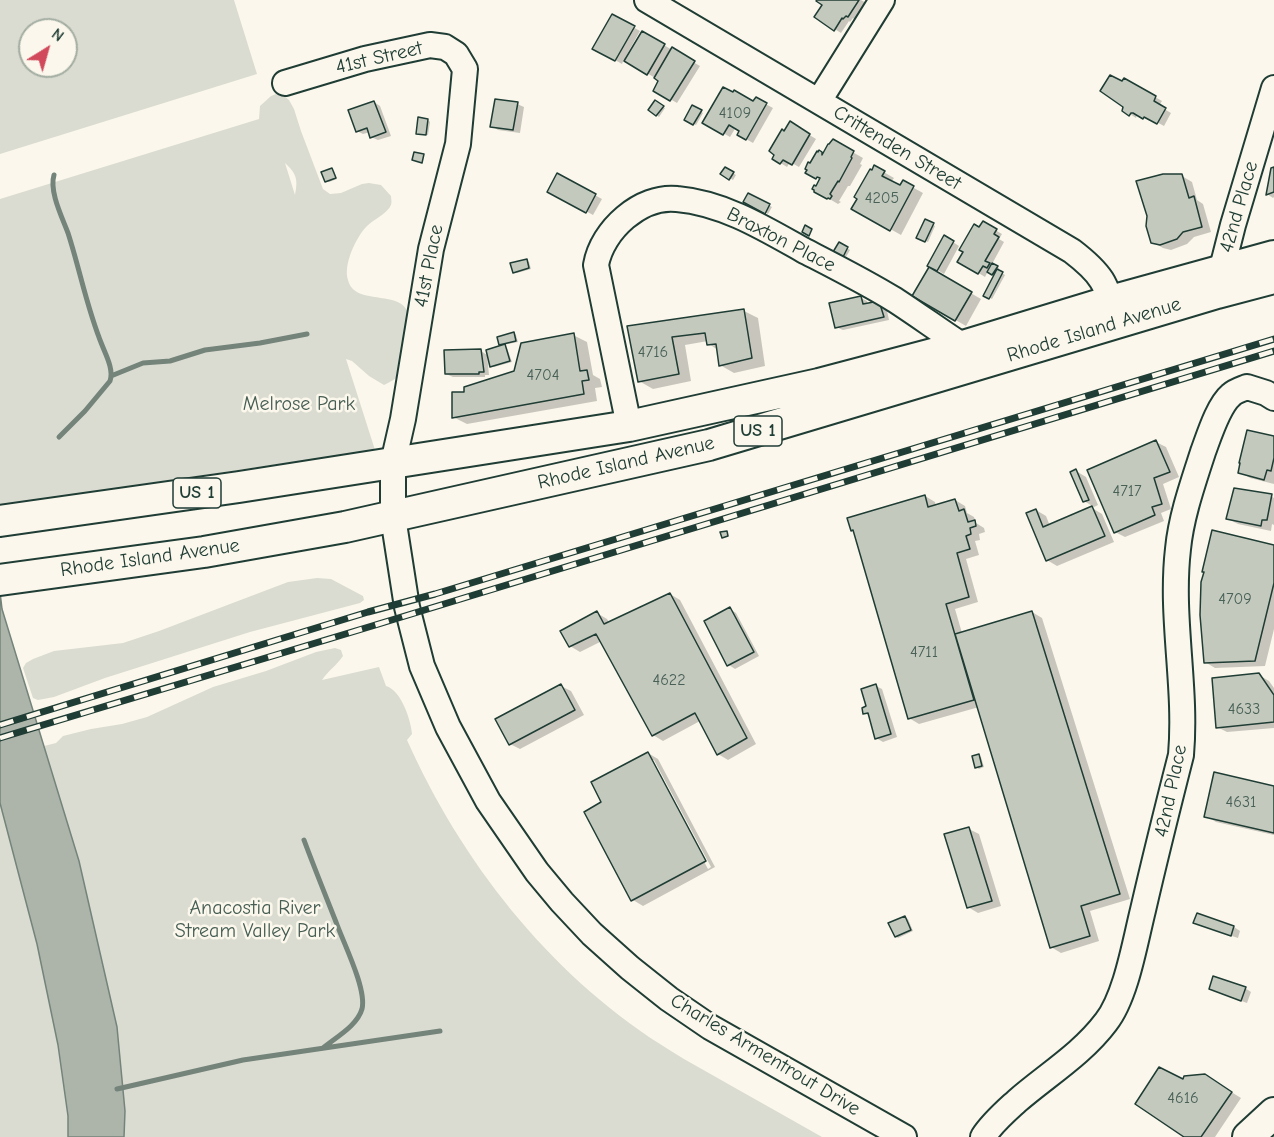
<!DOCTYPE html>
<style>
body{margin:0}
#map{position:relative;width:1274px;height:1137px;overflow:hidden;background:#fbf7ec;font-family:"Comic Neue",sans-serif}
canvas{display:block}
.north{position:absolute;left:18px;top:18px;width:60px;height:60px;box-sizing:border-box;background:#fbf7ec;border:2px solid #a3ada2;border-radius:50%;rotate:37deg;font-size:16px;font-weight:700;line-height:24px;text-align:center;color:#1f3d34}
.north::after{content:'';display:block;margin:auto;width:21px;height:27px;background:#d1495b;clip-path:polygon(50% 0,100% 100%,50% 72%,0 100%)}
</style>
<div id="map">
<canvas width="1274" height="1137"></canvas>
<div class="north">N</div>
</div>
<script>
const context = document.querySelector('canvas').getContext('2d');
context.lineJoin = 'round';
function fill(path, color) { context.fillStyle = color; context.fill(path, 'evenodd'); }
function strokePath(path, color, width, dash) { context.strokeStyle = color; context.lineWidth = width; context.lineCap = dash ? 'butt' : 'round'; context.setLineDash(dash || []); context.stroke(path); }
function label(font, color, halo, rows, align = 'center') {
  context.font = font + ' "Comic Neue",sans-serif'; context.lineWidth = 5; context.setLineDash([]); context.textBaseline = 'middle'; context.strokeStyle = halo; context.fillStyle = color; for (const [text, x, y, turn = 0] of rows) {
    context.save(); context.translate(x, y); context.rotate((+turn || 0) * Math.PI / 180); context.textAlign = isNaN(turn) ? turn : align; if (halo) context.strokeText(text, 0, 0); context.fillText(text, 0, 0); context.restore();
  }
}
fill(new Path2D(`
 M0,0H234L257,74L0,154ZM30,30H66V66H30Z
 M276,94L283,95L289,100L294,109L301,131L323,189L330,194L341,193L362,184L369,183L381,185L391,196C391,199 392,202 391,205C387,214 374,219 367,226C356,237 343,265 348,280C355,308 405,287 409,317C410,329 405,345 403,358C401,375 399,378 384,385L369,376L352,361L346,359L375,450L0,505V199L259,119L260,106L271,96ZM285,163C297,174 298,180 295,195Z
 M317,578L331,579L363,596L364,600L360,603L250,632L105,678L54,697L38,700L33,698L23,668L26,663L33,659L54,651L123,643L159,631L288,582Z
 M335,648L341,650L343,656C337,665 328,671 322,680L379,667L386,686C401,690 411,720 412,734L407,740C461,861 548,972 660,1044C675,1054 691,1063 707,1072C745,1094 784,1115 822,1137H0V757L56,743L63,736L91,729L122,724L147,717L213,687L266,671L316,652Z`), '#dbdcd1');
const water = new Path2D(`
 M0,592L2,609L79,861L117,1027L125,1111L124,1137H68V1116L58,1045L37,944L0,803Z`);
fill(water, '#adb4aa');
strokePath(water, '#74847b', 1.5);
fill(new Path2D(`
 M819,0H861L866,3L855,20L853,18L850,22L849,21L841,33L816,17L824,4Z
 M613,16L640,31L625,58L628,59L643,33L700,66L677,103L655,90L660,81L624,59L622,64L594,48Z
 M1125,80L1162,101L1159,106L1171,113L1164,126L1151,119L1150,121L1141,116L1137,115L1136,118L1130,114L1123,83Z
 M756,99L773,108L753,143L739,135L741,130L736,127L730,137L704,122L754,103Z
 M374,102L380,106L391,136L378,140L371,137L370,132L363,134L357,131Z
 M656,102L665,108L659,117L650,110Z
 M517,104L524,107L520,133L498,130L492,126Z
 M693,107L703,113L696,125L686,120Z
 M428,120L430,122L428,135L420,134Z
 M790,123L816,139L799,167L790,162L787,167L774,159Z
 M833,141L863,158L860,164L862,165L850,186H848L839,201L841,202L838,204L816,191L821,180L807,172L820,152L824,154Z
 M875,167L894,178L891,182L900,187L903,182L923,193L901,235L853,208Z
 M331,169L334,171L337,179L329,182L327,181Z
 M725,169L736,175L733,180L722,174Z
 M1274,169V197L1273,198L1267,194Z
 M558,175L602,199L593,215L549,191Z
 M1182,176L1192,182L1197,200L1203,204L1211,232L1194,237L1187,244L1171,250L1163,248L1153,242Z
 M749,195L772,207L768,214L745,201Z
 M926,221L935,226L928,242L918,238Z
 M983,223L1002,234L999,239L1004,242L992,264L999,268L998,271L1005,275L992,299L985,295L995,275L988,271L985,277L959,261Z
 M945,237L959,246L944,274L929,265Z
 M839,244L850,250L846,257L835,252Z
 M526,260L529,262L531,269L517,273L514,272Z
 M929,269L981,299L966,326L914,296Z
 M861,298L867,301L868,305L879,302L886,306L889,320L843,330L836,327Z
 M744,311L758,318L765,366L734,373L720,365L718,350L709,344L708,341L685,345L691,381L653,389L639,381L628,327Z
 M514,333L516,335L518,342L503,345L507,348L512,362L494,367L492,366L505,346L501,344Z
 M573,335L587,342L593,375L600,379L602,387L595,388L597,401L467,424L453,417L466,394L515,372Z
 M481,351L487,355L489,375H485V377H453L446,374Z
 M1274,438V484L1250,478L1240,472Z
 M1156,442L1166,447L1179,477L1163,484L1171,509L1161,513L1164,521L1125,537L1115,532Z
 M1076,471L1086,477L1098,505L1092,508L1102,514L1114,542L1057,566L1047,560L1036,510L1046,516L1050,526L1094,507L1084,501Z
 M925,496L935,502L936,506L955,500L965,506L967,513L974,517L976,523L984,528L985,532L979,534L980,540L975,541L979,555L966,559L978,602L955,609L962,633L1032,612L1042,618L1130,899L1090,911L1099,941L1061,953L1051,947L979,707L919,724L909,718L855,532L852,530Z
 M1271,496L1274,498V525L1272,524L1271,531L1238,524L1228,519Z
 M1274,546V629L1265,666L1215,668L1205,662Z
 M670,594L680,600L756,744L728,760L718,754L700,721L663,741L653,735L602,641L580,652L570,646L597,613L607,619L610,624Z
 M730,609L736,613L759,656L735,669L729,665Z
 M1259,675L1269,681L1274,688V728L1227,732L1217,727Z
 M561,686L571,691L584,715L520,749L510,744Z
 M876,686L882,689L897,737L883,742L876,738L870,716L865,713Z
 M648,753L658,759L715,867L643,906L633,900L603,803ZM650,760H654L711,867L708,869Z
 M979,756L981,757L984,767L979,769L976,767Z
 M1274,788V835L1216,822L1206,816Z
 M969,829L979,834L1001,906L978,913L968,907Z
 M1198,915L1234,927L1240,931L1238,938L1202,926L1195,923Z
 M905,917L908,919L913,931L898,938L896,936Z
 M1211,988H1245L1251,992L1247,1003L1217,992Z
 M1183,1081L1215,1082L1241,1098L1215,1137H1186Z`), '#0003');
strokePath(new Path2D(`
 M54,175C49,191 62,217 68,233C80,270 87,309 102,345C106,355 114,370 110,381L85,411L59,437
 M111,376L143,363L170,361L205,350L260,343L307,334
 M304,840C314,867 325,894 336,922C343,942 367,989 362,1009C357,1026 336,1037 323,1048
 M117,1089L243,1060L440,1031`), '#74847b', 5);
const building = new Path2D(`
 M817,0H859L848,17L846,16L843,19L842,18L834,31L814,17L822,5L816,1Z
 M612,14L635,26L615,61L592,49Z
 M642,31L665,44L647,75L624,61Z
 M672,47L695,61L670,101L653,91L658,81L654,78Z
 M1110,75L1122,81L1124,78L1156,96L1154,101L1166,108L1157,124L1144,117L1143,119L1133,113H1131L1129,116L1122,111L1123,107L1100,91Z
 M723,87L733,92L734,90L753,101L756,97L767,103L746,140L737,135L739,131L729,125L723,135L702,123Z
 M495,99L518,102L513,130L490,127Z
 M655,100L664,106L656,116L648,110Z
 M374,101L386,132L370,138L367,128L356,132L348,110Z
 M692,105L702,110L693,125L684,120Z
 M418,117L428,119L426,135L416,134Z
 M790,121L810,134L792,165L783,160L780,164L772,159L774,155L769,151L782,129L784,131Z
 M833,139L854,151L851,157L852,158L839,182L838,181L830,194L832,196L830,199L828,198L827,199L814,192V190L812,189L814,185L816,186L820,178L817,177L816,179L805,173L807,170L805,169L808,162L810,163L817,151L818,152L819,150L822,152V155L828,144H829Z
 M414,152L424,154L422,163L412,160Z
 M874,165L885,171L882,176L900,185L903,180L914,186L890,231L851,209L857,199L854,197L870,169L872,170Z
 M725,167L734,172L729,180L720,174Z
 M1274,167V192L1266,195L1271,168Z
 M332,168L336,178L325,182L321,172Z
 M557,173L596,194L586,213L547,192Z
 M1163,174H1182L1189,198L1194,196L1202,227L1183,232L1177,239L1160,245L1151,243L1146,226L1147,216L1136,181Z
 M748,193L770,204L765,214L743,202Z
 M925,219L934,223L925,242L916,238Z
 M983,221L997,229L994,234L999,237L985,261L990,263L987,268L983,266L978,274L957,262L963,252L959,250L974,224L979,227Z
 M805,225L812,229L809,236L802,232Z
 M944,235L954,241L937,271L927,266Z
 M839,242L848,247L843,257L833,252Z
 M527,259L529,268L513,273L510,263Z
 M992,263L998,266L992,275L987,272Z
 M929,267L972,292L955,321L912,296Z
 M997,269L1003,272L989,299L983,296Z
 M861,296L863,304L879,301L884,317L835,328L829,303Z
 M744,309L752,358L719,366L716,344L707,345L705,333L672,337L679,374L638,382L627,326Z
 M514,332L516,341L499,345L497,337Z
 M574,333L580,371L587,370L589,380L582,381L584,394L452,418V392H464V387L514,371L521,343Z
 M505,344L510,361L490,367L486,350Z
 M481,349L484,372H479V374H445L444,350Z
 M1247,430L1274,436V458L1271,471L1267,470L1264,480L1238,473L1240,463H1239Z
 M1156,440L1170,472L1154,478L1162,504L1152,507L1155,515L1114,533L1087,470Z
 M1076,469L1089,500L1083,502L1070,472Z
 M1234,488L1272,494L1267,520H1262L1261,526L1226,519Z
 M925,495L928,507L955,499L959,511L964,509L968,522L975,520L976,526L970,528L971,534L966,536L970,549L957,553L969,597L946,604L974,700L908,719L853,530L851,531L847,518Z
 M1092,506L1105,536L1046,561L1026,513L1036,509L1043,527Z
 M1212,530L1274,545V583L1255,661L1204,663L1200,615L1201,582L1204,572H1202Z
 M727,531L728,536L722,538L720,532Z
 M670,593L747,738L717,755L695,713L652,736L596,634L569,647L560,631L597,611L604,624Z
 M730,607L754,652L727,666L704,621Z
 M1032,611L1120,894L1081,906L1090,936L1050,948L955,634Z
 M1259,673L1274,695V722L1216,728L1212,678Z
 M561,684L575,710L509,745L495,719Z
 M876,684L891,734L875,739L868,713L863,714L862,708L866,706L861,689Z
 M648,752L706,861L631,901L584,812L601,802L591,782Z
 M979,754L982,766L975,768L972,756Z
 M1214,772L1274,786V833L1204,817Z
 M969,827L992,901L967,908L944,834Z
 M1197,913L1234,926L1231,936L1193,923Z
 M905,916L911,930L895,937L888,923Z
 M1213,976L1246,987L1241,1001L1209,989Z
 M1159,1067L1183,1079L1184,1076L1205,1074L1232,1092L1201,1137H1184L1135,1104Z`);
fill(building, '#c4c9be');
strokePath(building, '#1f3d34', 1.5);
const minor = new Path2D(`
 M647,0L1072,251C1102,274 1106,283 1116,318
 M285,83L365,59L430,45L445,47L456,54L465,69L458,144L431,249L403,419L393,463V517L407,607L422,666L448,727L488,801L537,872L562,902L592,934L630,968L669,999L710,1027L904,1137
 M819,101L882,0
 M1218,284L1233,225L1274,88
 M629,426L596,265C602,230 641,195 677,199C723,203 764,228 803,250C834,266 866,282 895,300C918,315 940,331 963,346
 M983,1137C992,1123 1005,1112 1017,1101C1047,1075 1082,1054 1106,1022C1126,997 1135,942 1143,910C1155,858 1168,806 1181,755C1187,686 1170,618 1178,549C1181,517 1193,483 1203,452C1209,436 1218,406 1231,395C1235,391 1242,389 1247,387L1266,393L1274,398`);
const major = new Path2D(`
 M0,521L239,487L629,426L819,384L963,346L1111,301L1274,256
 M0,580L204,552L345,527L709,445L1217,293L1274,278
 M1248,1137L1274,1113`);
strokePath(minor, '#1f3d34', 28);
strokePath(major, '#1f3d34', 34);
strokePath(minor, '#fbf7ec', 24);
strokePath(major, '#fbf7ec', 30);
const rail = new Path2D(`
 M0,725L368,612L435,594L1274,339
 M0,738L372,626L1274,351`);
strokePath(rail, '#1f3d34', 7);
strokePath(rail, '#fbf7ec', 4.5, [14]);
label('16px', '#486056', null, [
 ["4109",735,113],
 ["4205",882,198],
 ["4716",653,352],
 ["4704",543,375],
 ["4717",1127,491],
 ["4709",1235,599],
 ["4711",924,652],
 ["4622",669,680],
 ["4633",1244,709],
 ["4631",1241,802],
 ["4616",1183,1098]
]);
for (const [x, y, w] of [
 [758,431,48],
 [197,493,48]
]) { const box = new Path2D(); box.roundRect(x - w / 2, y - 15, w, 30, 4.5); context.fillStyle = '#fbf7ec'; context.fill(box); strokePath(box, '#1f3d34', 1.5); }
label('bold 18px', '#1f3d34', null, [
 ["US 1",758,431],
 ["US 1",197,493]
]);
label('20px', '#1f3d34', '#fbf7ec', [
 ["41st Street",379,58,-13],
 ["Crittenden Street",897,148,31],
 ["42nd Place",1239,207,-74],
 ["Braxton Place",781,240,27],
 ["41st Place",429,266,-79],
 ["Rhode Island Avenue",1094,330,-17],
 ["Rhode Island Avenue",626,463,-13],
 ["Rhode Island Avenue",150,558,-8],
 ["42nd Place",1171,791,-78],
 ["Charles Armentrout Drive",765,1055,31]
]);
label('20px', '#455d53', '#fbf7ec', [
 ["Melrose Park",299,404],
 ["Anacostia River",255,908],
 ["Stream Valley Park",255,931]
]);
</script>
